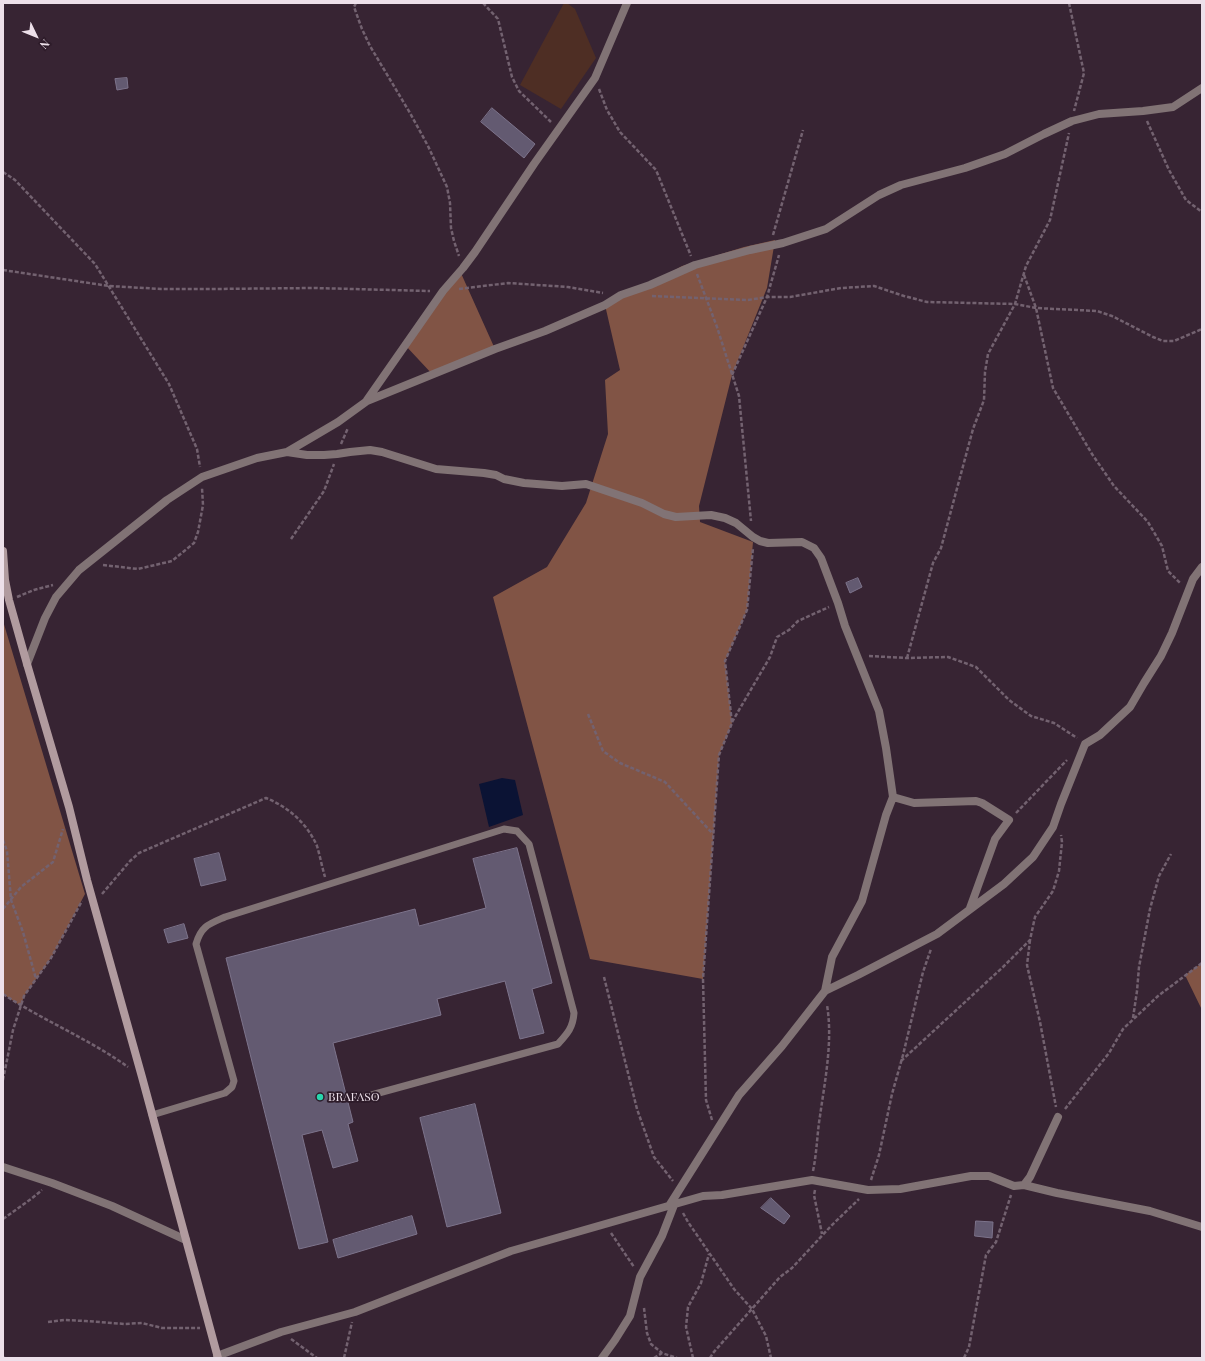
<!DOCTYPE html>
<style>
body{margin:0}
#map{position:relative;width:1205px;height:1361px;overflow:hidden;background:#372433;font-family:"Playfair Display",serif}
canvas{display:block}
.frame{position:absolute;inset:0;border:4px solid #ede0ea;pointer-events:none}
.north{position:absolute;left:16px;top:16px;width:40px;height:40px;-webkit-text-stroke:3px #2d1b29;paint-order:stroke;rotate:133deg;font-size:11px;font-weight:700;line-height:16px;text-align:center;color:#ede0ea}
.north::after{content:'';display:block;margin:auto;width:14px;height:18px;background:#ede0ea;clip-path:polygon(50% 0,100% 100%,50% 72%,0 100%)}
</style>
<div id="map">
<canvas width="1205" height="1361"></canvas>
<div class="frame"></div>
<div class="north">N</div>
</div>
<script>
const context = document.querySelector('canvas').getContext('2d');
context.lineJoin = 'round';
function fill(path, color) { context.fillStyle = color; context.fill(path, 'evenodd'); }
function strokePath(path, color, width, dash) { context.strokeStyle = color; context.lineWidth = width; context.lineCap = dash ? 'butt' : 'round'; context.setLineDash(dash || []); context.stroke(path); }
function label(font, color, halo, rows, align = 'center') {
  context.font = font + ' "Playfair Display",serif'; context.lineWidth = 3.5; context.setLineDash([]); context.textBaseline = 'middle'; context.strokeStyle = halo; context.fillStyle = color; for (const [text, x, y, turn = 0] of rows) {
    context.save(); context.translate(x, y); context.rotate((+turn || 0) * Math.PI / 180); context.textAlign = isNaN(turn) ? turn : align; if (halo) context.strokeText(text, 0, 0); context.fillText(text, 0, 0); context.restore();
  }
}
fill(new Path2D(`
 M564,3H567L575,9L596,58L561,109L520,85Z`), '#4e2e24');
fill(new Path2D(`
 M775,240L767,288L732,375L699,506L700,522L753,542L747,610L725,661L732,723L719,755L703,979L590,959L493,597L547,567L586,503L608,434L605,380L620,370L605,305L638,291L682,266L744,247Z
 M460,271L495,349L433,375L405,345Z
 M3,621L85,894L51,958L24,996L21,1006L3,994Z
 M1202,963V1010L1185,975Z`), '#815445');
fill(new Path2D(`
 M502,778L515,780L523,815L489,827L479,784Z`), '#0b1334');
const building = new Path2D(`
 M127,78L128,88L117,90L115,79Z
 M492,108L535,144L524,158L481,122Z
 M858,578L862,587L850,593L846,583Z
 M517,848L552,983L532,989L544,1033L520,1039L505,981L437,999L441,1015L333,1043L353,1122L348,1124L358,1161L333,1168L322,1130L302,1135L328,1242L299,1249L226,958L415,909L419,926L486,908L473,859Z
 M219,853L226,880L201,886L194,859Z
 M184,924L188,938L168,943L164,930Z
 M475,1104L501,1213L447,1227L420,1118Z
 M771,1198L790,1216L784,1224L761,1208Z
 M412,1216L417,1234L338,1258L333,1240Z
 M976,1221L993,1222L992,1238L975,1236Z`);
fill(building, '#635a71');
strokePath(building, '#7d748c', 1);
strokePath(new Path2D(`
 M356,3L354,7L362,29L370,46L410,113L428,146L447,187L450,203L451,228L454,241L459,256
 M483,3L498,19L512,77L519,91L551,122
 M1069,3L1084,73L1074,111
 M599,89L607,110L620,132L656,170L691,256
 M1147,121L1169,170L1186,200L1202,212
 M3,172L15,180L95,264L169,384L197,449L200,467
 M773,235L803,130
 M3,270L109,286L161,289H212L314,288L430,291
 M697,274L717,327L739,396L751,521
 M1024,275L1036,308L1053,388L1092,454L1114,486L1148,522L1162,546L1168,571L1181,584
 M459,289L508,283L568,287L603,293
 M652,296L748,300L767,297H790L841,288L874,286L904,296L927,302L1015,304L1036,308L1097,311L1112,316L1153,337L1163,341H1174L1202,329
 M732,375L767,297L779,255
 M341,444L348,428
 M291,539L324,491L334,464
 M103,565L138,569L172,561L194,543L198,532L203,505L202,488
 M17,597L34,590L53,585
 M869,656L907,658L948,657L976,667L1009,700L1031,716L1054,723L1077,738
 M907,658L933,563L941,548L973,429L984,400L985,372L988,354L1015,304L1026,266L1050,220L1069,133
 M588,714L603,751L620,763L665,782L713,834
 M732,722L770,657L777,637L789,630L798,621L829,607
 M1016,813L1067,760
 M3,840L7,851L11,900L23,932L36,979
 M102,894L130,861L139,853L266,798C288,807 307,823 317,846C320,856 322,867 325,877
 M3,909L21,887L53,862L63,829
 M1030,940L1027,965L1040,1022L1056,1107
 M604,977L637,1109L654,1157L673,1181
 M3,994C44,1021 89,1039 128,1067
 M1133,1018L1137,991L1139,967L1150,909L1159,876L1171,854
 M901,1061L1003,967L1030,940L1035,917L1053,891L1059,871L1062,842L1061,835
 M3,1080L13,1030L24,996L51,958L82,901
 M1065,1109L1109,1053L1123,1029L1158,996L1202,963
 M712,1120L706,1100L703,979L719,755L732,723L725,661L747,610L753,548
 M813,1171C817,1152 817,1134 820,1116C825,1080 833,1041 827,1005
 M871,1180L879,1155L892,1094L903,1055L923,972L931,949
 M815,1190L814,1195L822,1234
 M683,1213L688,1222L734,1289L752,1309L766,1336L771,1358
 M3,1219L31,1199L42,1190
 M611,1233L634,1267
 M644,1308L647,1333L651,1344L662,1353
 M48,1322L64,1320L86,1321L125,1324L142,1323L162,1328H200
 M291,1339L317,1358
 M3,1357L5,1358
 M344,1358L352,1322
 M654,1358L662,1353L677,1358
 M693,1358L686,1327L688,1307L701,1283L709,1254
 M710,1358L713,1353L780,1277L792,1268L831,1226L859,1199
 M964,1358L969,1347L986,1255L996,1242L1011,1195`), '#736270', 2.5, [4, 2]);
strokePath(new Path2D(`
 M152,1115L225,1093L232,1087L234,1081L196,944C201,926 209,924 225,917L504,829L517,831L529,844L574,1013C573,1028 567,1034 558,1044L364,1097`), '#817375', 7);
strokePath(new Path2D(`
 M367,400L443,291L463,268L475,252L534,164L595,78L627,3
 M287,452L307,455H324L337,454L350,452L370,450L382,452L436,469L484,473L496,475L504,479L524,483L562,486L586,484L642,503L664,514L676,517L711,515L725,518L736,523L753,537L760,541L768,543L802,542L814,548L821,558L838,603L845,626L879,711L886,748L893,797L886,815L862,901L832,957L825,991
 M27,664L45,618L56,597L79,570L167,500L202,477L257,458L287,452L338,422L367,401L495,349L545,331L605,305L621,295L650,285L695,265L750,250L783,243L826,229L879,195L901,185L965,168L1005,154L1044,134L1072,121L1099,114L1143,111L1173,107L1202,88
 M893,797L914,803L976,801L982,803L1009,820L995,839L970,908
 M3,1167L52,1183L112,1206L186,1240
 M1024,1185L1057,1193L1150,1211L1202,1227
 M669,1206L739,1095L782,1046L825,991L858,975L937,934L1004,884L1033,857L1053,827L1061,804L1085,744L1100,735L1130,707L1144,683L1161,656L1172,633L1193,579L1202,567
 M217,1356L281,1332L355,1312L511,1251L703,1196L722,1195L812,1180L868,1190L900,1189L971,1176H989L1014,1186L1024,1185L1030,1177L1058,1117
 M602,1358L615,1340L630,1316L640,1277L662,1236L674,1205`), '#817375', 8);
strokePath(new Path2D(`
 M3,551L5,580L9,600L27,664L69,807L87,880L142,1077L218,1358`), '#b19b9f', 8);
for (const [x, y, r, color] of [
 [320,1097,4,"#27d5ad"]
]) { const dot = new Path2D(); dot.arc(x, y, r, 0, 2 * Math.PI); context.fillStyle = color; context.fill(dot); strokePath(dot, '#2d1b29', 1.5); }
label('12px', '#ede0ea', '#2d1b29', [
 ["BRAFASO",328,1097]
], 'left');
</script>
